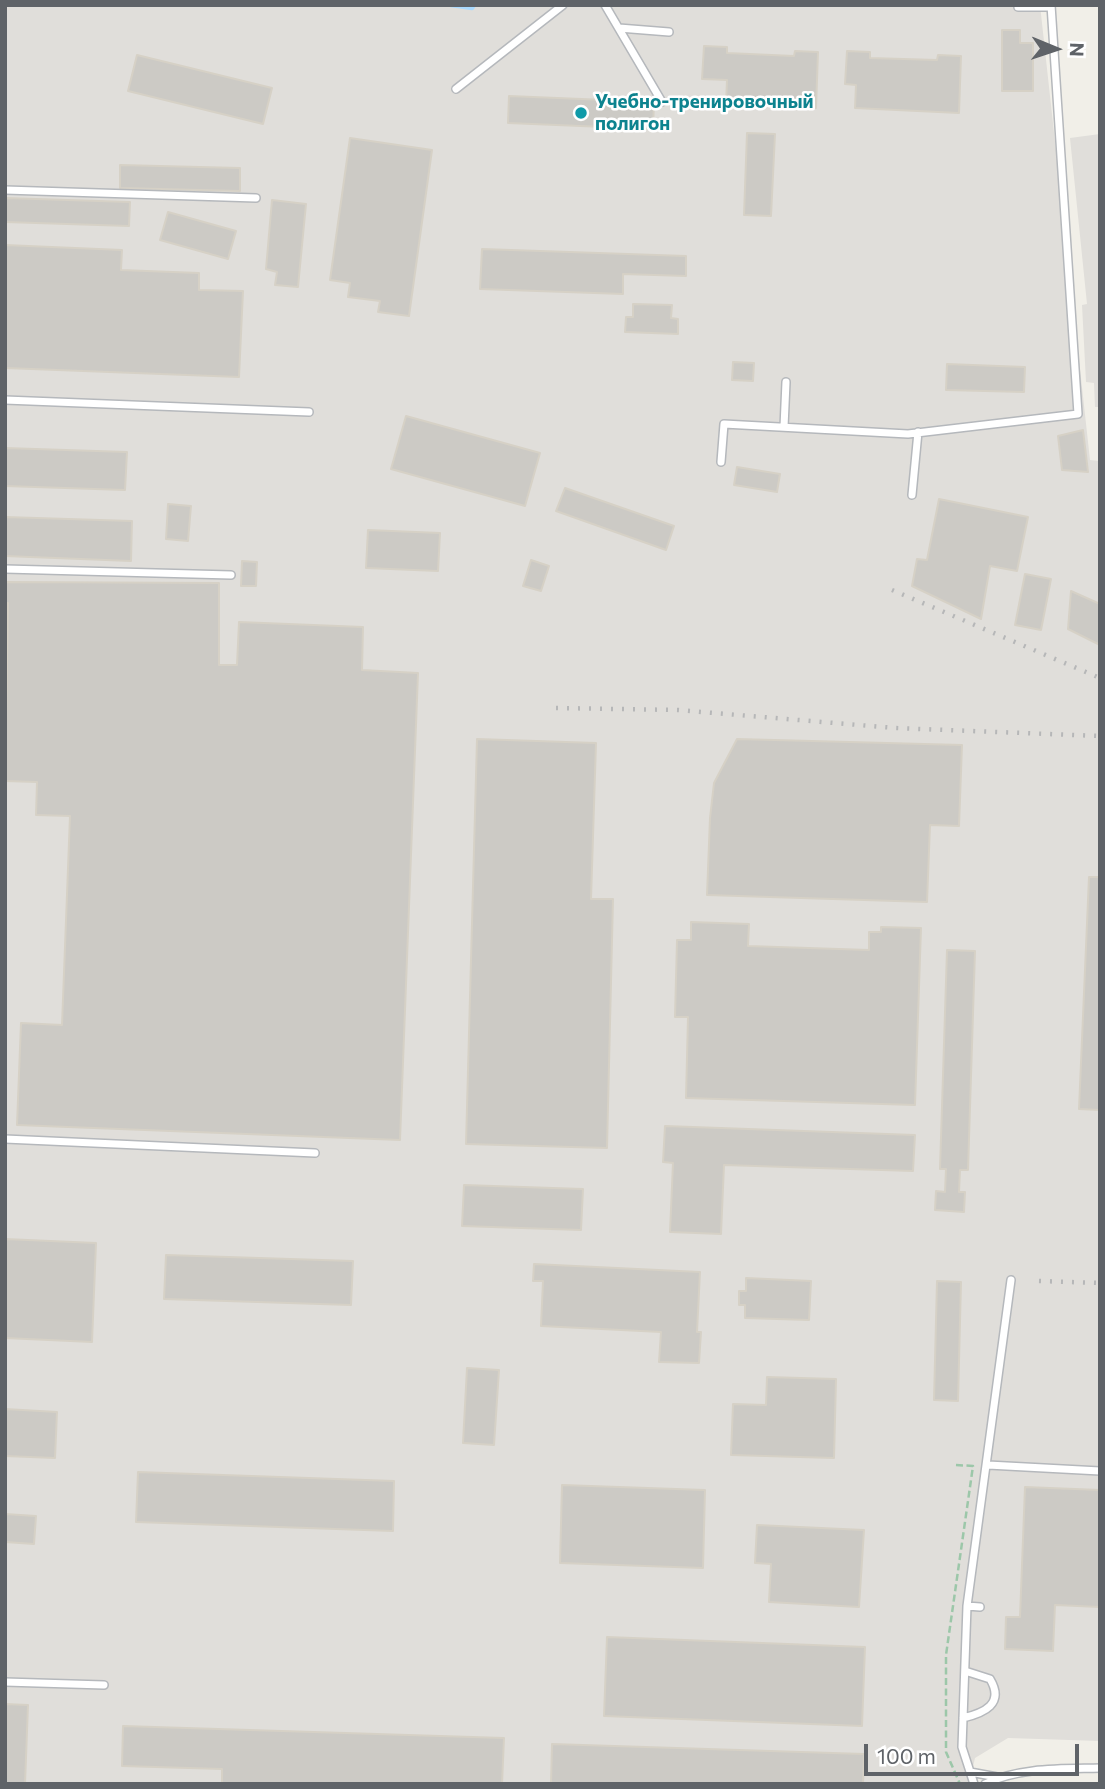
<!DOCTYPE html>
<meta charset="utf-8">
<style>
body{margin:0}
#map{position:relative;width:1105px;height:1789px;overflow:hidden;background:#f1efe8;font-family:Commissioner,sans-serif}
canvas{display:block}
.frame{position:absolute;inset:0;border:7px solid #5f6368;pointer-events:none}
.north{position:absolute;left:1021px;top:14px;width:70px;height:70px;-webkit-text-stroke:5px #fff;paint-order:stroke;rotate:92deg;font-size:19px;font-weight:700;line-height:28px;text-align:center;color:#5f6368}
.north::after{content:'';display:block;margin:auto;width:24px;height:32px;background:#5f6368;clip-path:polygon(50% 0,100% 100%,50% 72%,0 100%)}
.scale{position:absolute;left:864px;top:1744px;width:215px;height:32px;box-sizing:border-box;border:4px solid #5f6368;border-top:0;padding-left:9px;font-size:21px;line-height:24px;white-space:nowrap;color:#5f6368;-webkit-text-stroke:5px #fff;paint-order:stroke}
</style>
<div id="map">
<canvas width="1105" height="1789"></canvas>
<div class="frame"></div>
<div class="north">N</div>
<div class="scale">100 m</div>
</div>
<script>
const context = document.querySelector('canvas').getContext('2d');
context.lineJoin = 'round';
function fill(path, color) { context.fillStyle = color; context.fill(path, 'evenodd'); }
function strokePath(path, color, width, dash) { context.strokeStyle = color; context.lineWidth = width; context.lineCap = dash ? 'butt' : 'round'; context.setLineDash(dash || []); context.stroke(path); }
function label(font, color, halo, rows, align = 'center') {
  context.font = font + ' Commissioner,sans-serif'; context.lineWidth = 5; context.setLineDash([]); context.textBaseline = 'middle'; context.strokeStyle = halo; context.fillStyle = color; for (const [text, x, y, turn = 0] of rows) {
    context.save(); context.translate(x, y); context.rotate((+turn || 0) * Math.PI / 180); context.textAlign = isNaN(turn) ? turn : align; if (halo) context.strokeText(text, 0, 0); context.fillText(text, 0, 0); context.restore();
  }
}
fill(new Path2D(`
 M5,5H1040L1090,460L1100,461V1741L1008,1738L975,1758L969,1784H5Z
 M1100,134V407H1095L1094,383L1086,382L1082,305L1087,304L1070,138Z`), '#e0deda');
strokePath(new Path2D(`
 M451,5L472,8L474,5`), '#aadaff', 4.5);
const building = new Path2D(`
 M1002,30H1020V43H1033V91H1002Z
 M704,46L727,47V53L794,56L795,51L818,52L816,108L726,104L727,80L702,79Z
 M847,51L870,52V58L937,60L938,55L961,56L959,113L855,108L856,85L845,84Z
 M137,55L272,88L263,124L128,91Z
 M509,96L654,102L653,129L508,123Z
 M747,133L775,134L771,216L744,215Z
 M350,138L432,150L409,316L378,312L380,301L348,297L350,283L330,280Z
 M120,165L240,168V191L120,188Z
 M5,198L130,202L129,226L5,222Z
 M272,200L306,204L298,287L275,285L277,272L266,269Z
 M168,212L236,231L228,259L160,240Z
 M5,245L122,250L121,270L199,273V290L243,291L239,377L5,368Z
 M482,249L686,256V276L623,274V294L480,289Z
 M633,304L672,305L671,318L678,319V334L625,332L626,317H633Z
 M733,362L754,363L753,381L732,380Z
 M947,364L1025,367L1024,392L946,390Z
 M406,416L540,453L525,506L391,469Z
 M1083,430L1088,472L1062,470L1058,436Z
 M5,448L127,452L125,490L5,486Z
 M737,467L780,474L777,492L734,485Z
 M565,488L674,526L666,550L556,511Z
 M939,499L1028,517L1017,571L990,566L981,619L912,586L917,559L927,560Z
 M168,504L191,506L188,541L166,539Z
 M5,517L132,521L131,561L5,556Z
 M368,530L440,533L438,571L366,568Z
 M531,560L549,566L541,591L523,586Z
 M242,561L257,562L256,586H241Z
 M1025,574L1051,579L1041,630L1015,625Z
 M5,582L219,583V665H237L239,622L363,627L362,670L418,673L400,1140L17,1125L21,1023L62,1025L70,816L36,815L37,782L5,781L8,603H5Z
 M1071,591L1100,604V645L1068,629Z
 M477,739L596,743L591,899H613L607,1148L466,1144Z
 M737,739L962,745L959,826L930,825L927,902L707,895L710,818L714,783Z
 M1089,877H1100V1110L1079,1109Z
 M691,922L749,924L748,946L869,950V932H881V927L921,928L915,1105L686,1098L688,1017H675L677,940H691Z
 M947,950L975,951L968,1170H960L959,1192H965L964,1212L935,1210L936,1191L945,1192L946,1169H940Z
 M665,1126L915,1135L913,1171L724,1165L721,1234L670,1232L673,1163L663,1162Z
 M464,1185L583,1189L581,1230L462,1226Z
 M5,1239L96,1243L92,1342L5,1338Z
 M166,1255L353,1261L351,1305L164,1299Z
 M534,1264L700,1272L697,1332H701L699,1363L659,1362L661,1332L541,1326L543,1281H533Z
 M746,1278L811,1281L809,1320L745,1318V1305H739V1291H746Z
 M937,1281L961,1282L958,1401L934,1400Z
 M467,1368L499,1370L494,1445L463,1443Z
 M767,1377L836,1379L834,1458L731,1455L733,1404L766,1405Z
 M5,1409L57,1412L55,1458L5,1456Z
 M138,1472L394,1481L393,1531L136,1522Z
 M562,1485L705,1490L703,1568L560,1563Z
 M1025,1487L1100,1490V1607L1055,1605L1053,1651L1005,1649L1006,1617H1020Z
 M5,1514L36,1516L34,1544L5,1542Z
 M757,1525L864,1530L859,1607L769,1602L771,1564L755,1563Z
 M607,1637L865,1647L862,1726L604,1716Z
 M5,1704L28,1705L25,1784H5Z
 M123,1726L504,1738L502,1784H222V1769L122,1766Z
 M552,1744L864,1754L863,1784H551Z`);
fill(building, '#cccac5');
strokePath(building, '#d6d1c6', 2);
const service = new Path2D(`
 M605,5L662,102
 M1018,7H1050
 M619,28L669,32
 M456,89L563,5
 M5,190L256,198
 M5,400L309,412
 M784,427L786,382
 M721,462L724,424L908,434L1078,414L1051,5
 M912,495L918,432
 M5,569L231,575
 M5,1139L315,1153
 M988,1465L1100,1471
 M967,1606L980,1607
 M5,1682L104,1685
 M963,1718C984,1713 1005,1704 990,1679L965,1671
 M970,1772L997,1777
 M974,1784L962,1747L967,1606L1011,1280
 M985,1784C1019,1767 1063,1769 1100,1768`);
strokePath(service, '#b5b8bc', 10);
strokePath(new Path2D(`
 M956,1465L973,1466L946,1655V1752L960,1784`), '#9cc7a9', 2.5, [7, 3.5]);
strokePath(service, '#fff', 7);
strokePath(new Path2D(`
 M892,590L1100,678
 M556,708L678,710L895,728L1100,736
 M1039,1281L1100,1283`), '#b6b7b8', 4.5, [2, 9]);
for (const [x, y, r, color] of [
 [581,113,7,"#0f9aa8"]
]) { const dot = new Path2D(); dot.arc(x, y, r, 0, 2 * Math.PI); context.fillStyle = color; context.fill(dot); strokePath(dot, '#fff', 2.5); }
label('bold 19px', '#0d838f', '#fff', [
 ["Учебно-тренировочный",595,102],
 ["полигон",595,124]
], 'left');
</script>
